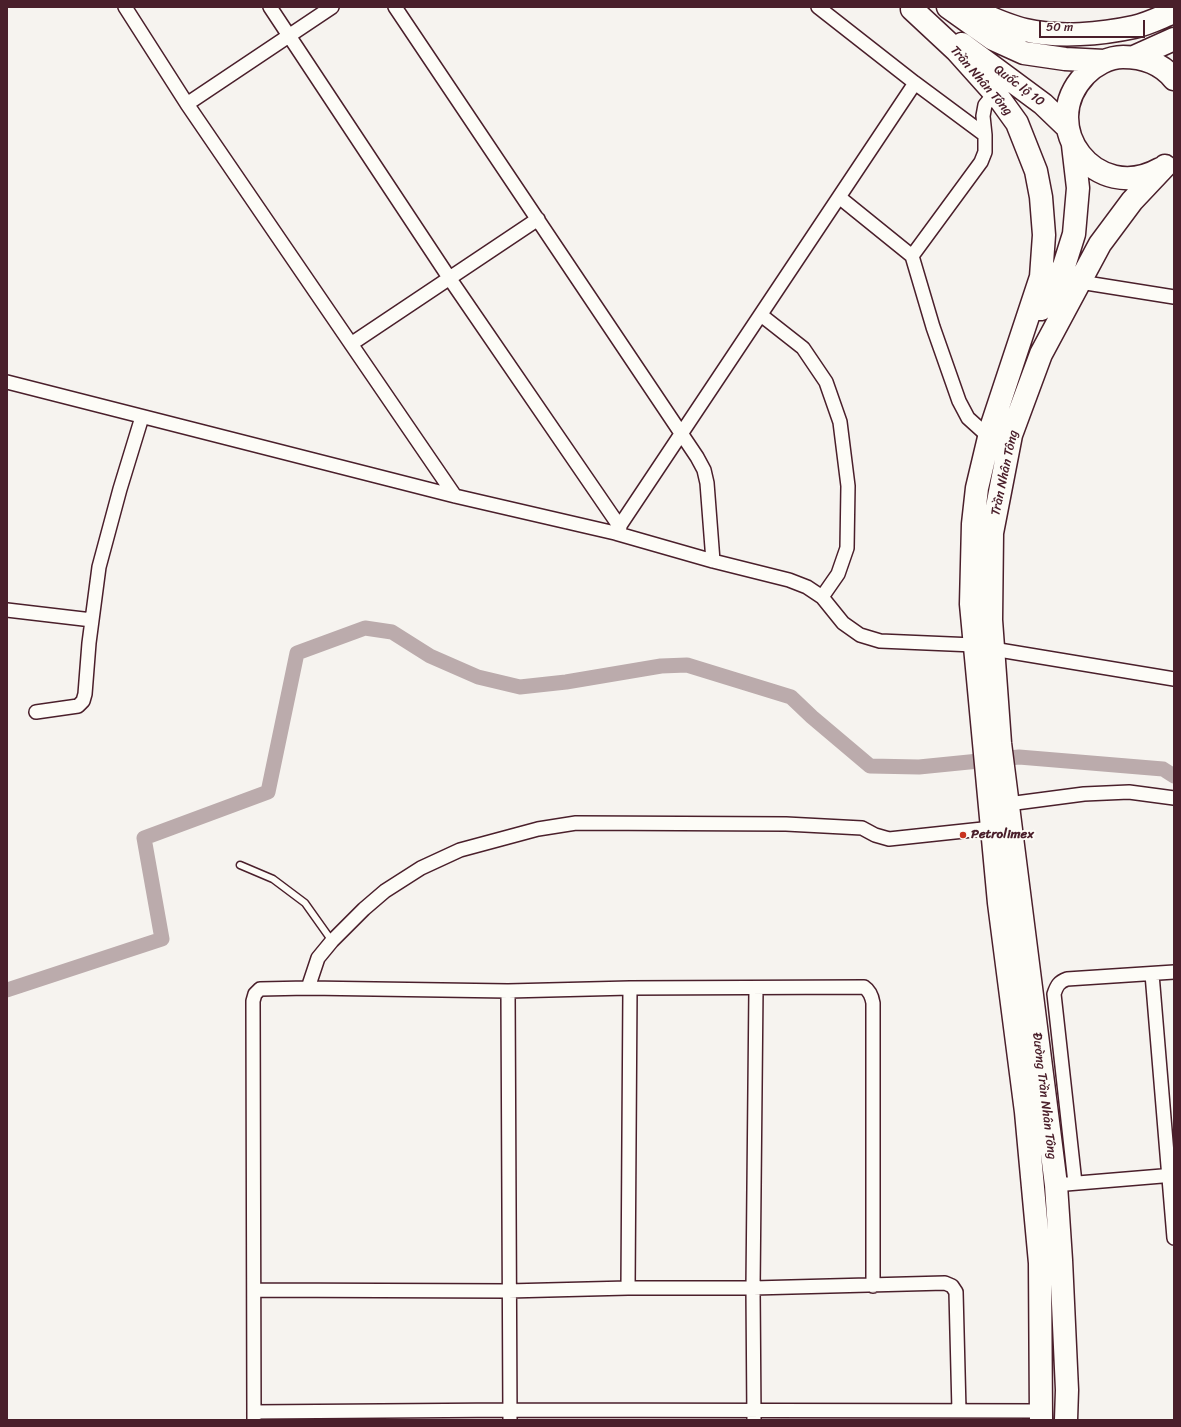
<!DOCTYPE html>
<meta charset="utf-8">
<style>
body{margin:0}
#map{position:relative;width:1181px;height:1427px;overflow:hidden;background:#f6f3ef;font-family:Sriracha,sans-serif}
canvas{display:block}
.frame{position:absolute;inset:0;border:8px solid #4a1f2b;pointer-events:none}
.scale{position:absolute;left:1039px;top:20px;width:106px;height:18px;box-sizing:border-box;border:2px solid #4a1f2b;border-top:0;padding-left:5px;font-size:12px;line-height:14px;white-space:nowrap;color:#4a1f2b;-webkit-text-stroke:3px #fdfcf7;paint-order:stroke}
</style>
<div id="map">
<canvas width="1181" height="1427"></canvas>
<div class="frame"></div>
<div class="scale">50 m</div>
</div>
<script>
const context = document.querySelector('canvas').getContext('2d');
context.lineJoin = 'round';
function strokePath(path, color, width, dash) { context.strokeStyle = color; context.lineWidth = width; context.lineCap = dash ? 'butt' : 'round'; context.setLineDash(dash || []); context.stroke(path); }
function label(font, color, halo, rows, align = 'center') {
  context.font = font + ' Sriracha,sans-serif'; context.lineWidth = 4; context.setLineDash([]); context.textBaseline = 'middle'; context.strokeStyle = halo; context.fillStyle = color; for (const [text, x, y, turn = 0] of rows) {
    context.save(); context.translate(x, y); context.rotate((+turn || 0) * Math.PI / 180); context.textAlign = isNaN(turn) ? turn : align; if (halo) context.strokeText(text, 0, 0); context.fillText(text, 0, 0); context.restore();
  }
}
strokePath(new Path2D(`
 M7,990L162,939L144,838L268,792L297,653L365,628L392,632L430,656L478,677L520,687L566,682L661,666L687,665L791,697L812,717L870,766L919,767L1019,757L1163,769L1174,776`), '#bbabac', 15);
const lane = new Path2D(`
 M240,865L273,879L305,903L332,941`);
const street = new Path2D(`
 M125,7L187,104L455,496
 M270,7L450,279L620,527
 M395,7L697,457L704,470L707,483L713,561
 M818,7L915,83L985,135
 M187,104L332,7
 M839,197L912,256L933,327L959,401L968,418L989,437
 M912,256L981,162L985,152V135L983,116L985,105L995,93
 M1080,282L1174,297
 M761,315L803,348L826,382L840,422L848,486L847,548L838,574L822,597
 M351,344L538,219
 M7,382L455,496L615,533L713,561L789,580L807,587L822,597L843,623L860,635L880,641L974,645
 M615,533L915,83
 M7,610L92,620
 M993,649L1174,679
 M36,712L78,706L83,701L85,694L89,643L99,567L120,489L142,417
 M1008,804L1084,794L1129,792L1174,798
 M1152,974L1174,1238
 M308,988L318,958L332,941L364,909L385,891L421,868L460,850L538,829L576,823L786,824L862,828L875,835L889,839L992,828
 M508,991L510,1420
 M1075,1183L1054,994C1057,985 1059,982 1067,979L1174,972
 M1066,1184L1174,1175
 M628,1288L630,988
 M254,1290L508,1291L628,1288H753L945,1283L952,1286L956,1292L959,1411
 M254,1412L509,1410L1041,1411
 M254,1420L253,1001L255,994L260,989L308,988L508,991L630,988L864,987C870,991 872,997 873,1003V1286
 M754,1420L753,1288L756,988`);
const highway = new Path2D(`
 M948,7L993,39L1024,53L1065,59L1104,61
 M965,7C985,15 1004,25 1025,30C1058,38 1102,34 1134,27C1148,24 1161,17 1174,12
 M912,9L956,50L999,98L1017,123L1036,171L1041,197L1044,235L1041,277L992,425L977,488L973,524L971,604L999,903L1026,1112L1040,1263L1041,1420
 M962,44L1043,104L1068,128
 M1134,57L1174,39
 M1160,169C1096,205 1036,126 1085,75C1094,65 1109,57 1123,57C1143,57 1161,63 1174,79
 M1041,309L1064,266L1074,234L1078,188L1073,145
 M1066,1420L1067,1390L1061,1260L1056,1185L1000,743L991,620L992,533L1011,435L1041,354L1100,244L1132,201L1165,166`);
strokePath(lane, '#4a1f2b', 9);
strokePath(street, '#4a1f2b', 16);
strokePath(highway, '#4a1f2b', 25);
strokePath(lane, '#fdfcf7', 6);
strokePath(street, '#fdfcf7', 13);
strokePath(highway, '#fdfcf7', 22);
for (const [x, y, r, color] of [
 [963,835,4,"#c8321e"]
]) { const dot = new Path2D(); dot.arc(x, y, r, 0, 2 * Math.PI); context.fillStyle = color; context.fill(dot); strokePath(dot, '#fdfcf7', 1.5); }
label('13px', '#4a1f2b', '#fdfcf7', [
 ["Trần Nhân Tông",981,81,49],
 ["Quốc lộ 10",1019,86,37],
 ["Trần Nhân Tông",1005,473,-78],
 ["Đường Trần Nhân Tông",1044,1096,83]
]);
label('bold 13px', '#4a1f2b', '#fdfcf7', [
 ["Petrolimex",971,835]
], 'left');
</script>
